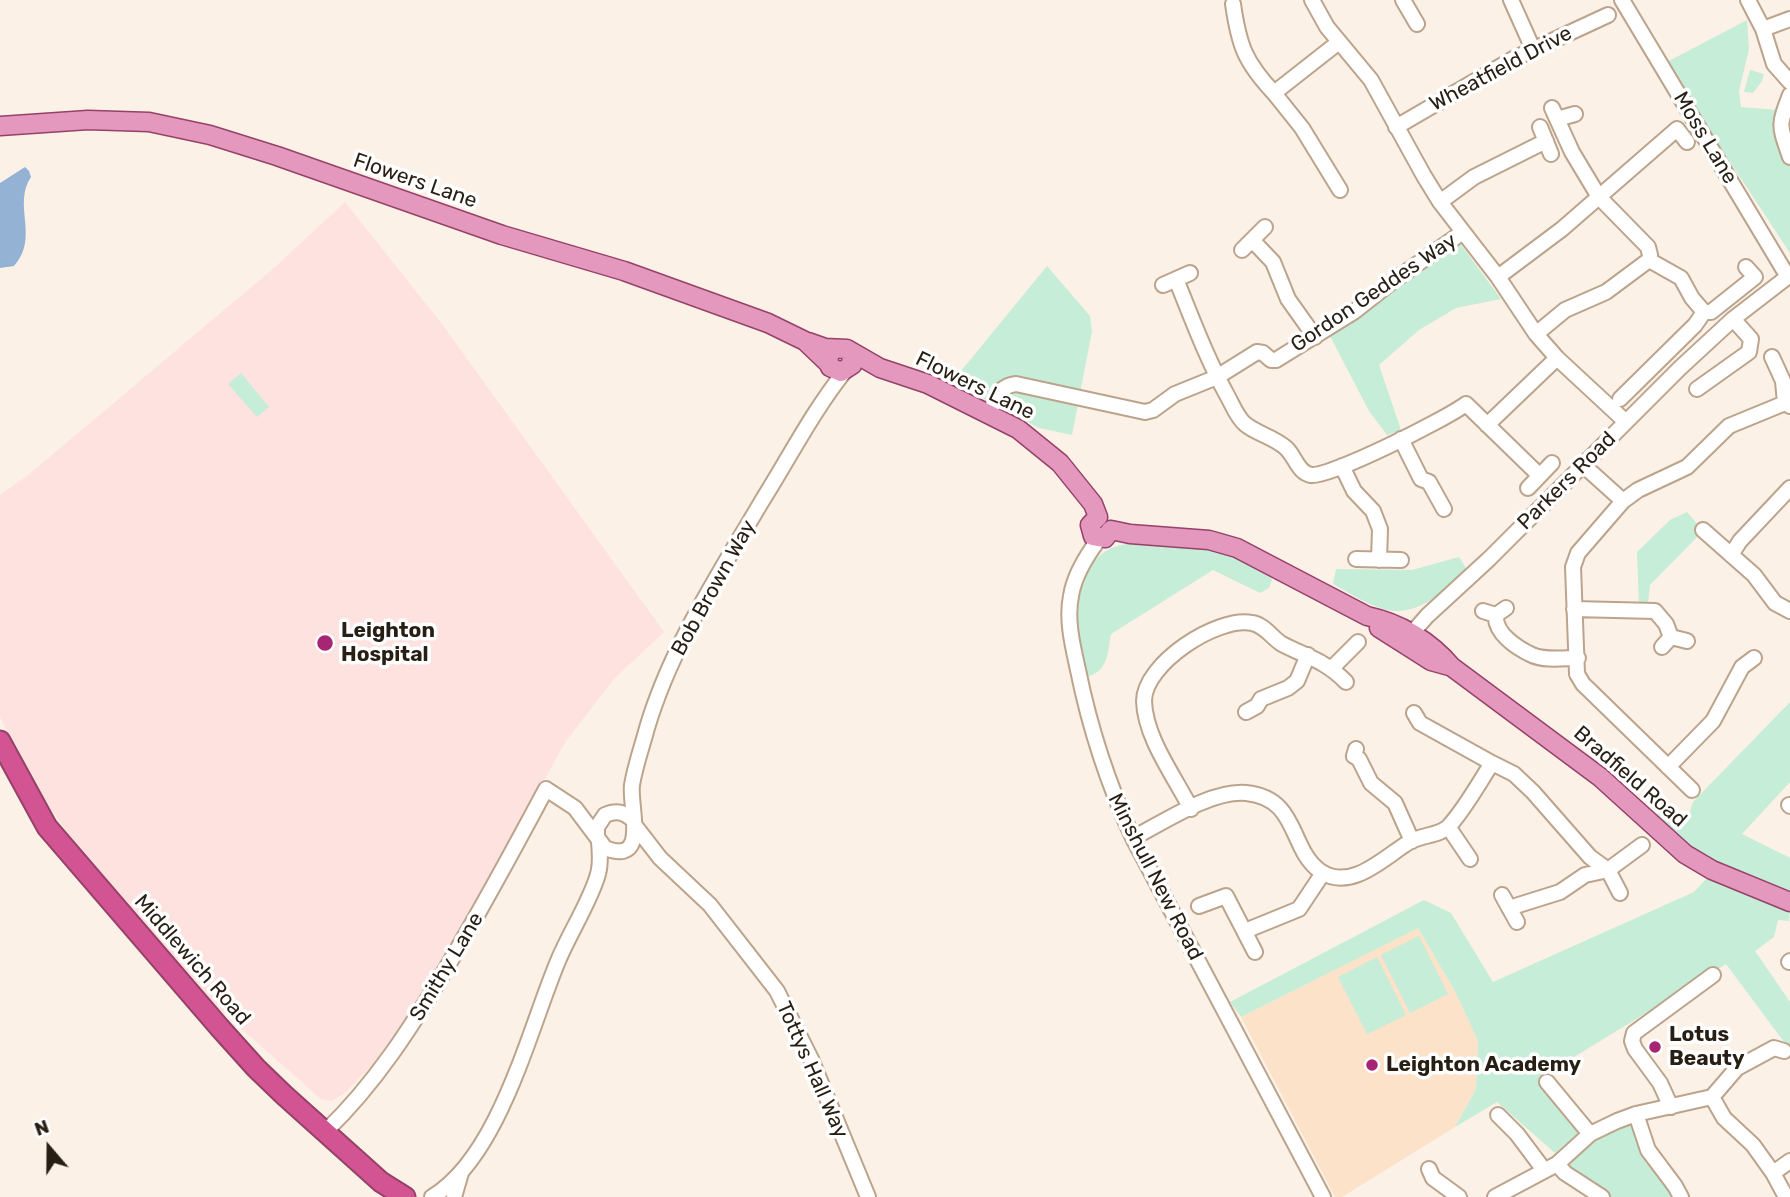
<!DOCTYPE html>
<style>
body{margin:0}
#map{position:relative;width:1790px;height:1197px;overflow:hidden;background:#fcf1e7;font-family:Rubik,sans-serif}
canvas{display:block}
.north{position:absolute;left:14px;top:1113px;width:70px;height:70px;-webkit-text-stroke:5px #fff;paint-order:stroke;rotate:340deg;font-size:19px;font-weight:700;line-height:28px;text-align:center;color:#271e14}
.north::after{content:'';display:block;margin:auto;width:24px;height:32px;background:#271e14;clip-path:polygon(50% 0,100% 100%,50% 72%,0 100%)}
</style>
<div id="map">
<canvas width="1790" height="1197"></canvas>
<div class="north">N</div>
</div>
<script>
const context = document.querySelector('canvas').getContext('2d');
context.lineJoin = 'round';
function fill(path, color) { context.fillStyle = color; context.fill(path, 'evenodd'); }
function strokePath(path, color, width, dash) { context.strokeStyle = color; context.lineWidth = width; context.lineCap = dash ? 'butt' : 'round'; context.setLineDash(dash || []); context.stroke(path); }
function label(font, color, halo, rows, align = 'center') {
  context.font = font + ' Rubik,sans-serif'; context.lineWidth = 7; context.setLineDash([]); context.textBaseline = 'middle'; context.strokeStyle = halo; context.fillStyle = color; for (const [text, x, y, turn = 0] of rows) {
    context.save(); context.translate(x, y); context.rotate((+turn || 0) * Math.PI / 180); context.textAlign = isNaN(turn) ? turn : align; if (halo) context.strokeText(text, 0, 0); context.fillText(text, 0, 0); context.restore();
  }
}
fill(new Path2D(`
 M1418,928L1456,993L1478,1041L1476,1089L1455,1127L1342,1197H1335L1241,1017Z`), '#fbe2c9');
fill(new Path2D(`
 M345,202L442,324L664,632L614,679L566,741L433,979L374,1063L344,1094L331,1101L321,1099L209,1000L77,848L33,782L0,717V495L27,476L275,267Z`), '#fde2df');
fill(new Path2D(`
 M1747,20L1749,49L1739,91L1741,107L1778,110L1775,129L1790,166V253L1665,63Z
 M1750,70L1764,74L1762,81L1753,93L1744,92Z
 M1459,242L1501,299L1456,308L1419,330L1379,365L1401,430L1387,435L1369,411L1330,336L1358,318L1386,294Z
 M1047,266L1090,316L1092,331L1072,435L1039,428L952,382Z
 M241,373L269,407L257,417L228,384Z
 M1687,512L1701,528V533L1650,585L1648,604H1639L1637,552L1670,520Z
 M1127,544L1205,549L1233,555L1269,572L1272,580L1269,588L1260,593L1213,570L1111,634C1107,654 1109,670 1087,677C1083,658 1077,637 1075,618C1074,596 1086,563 1106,551C1112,547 1120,545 1127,544Z
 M1459,557L1468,571C1447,589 1418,617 1387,610C1369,606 1350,593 1333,584L1336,569L1412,570Z
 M1790,702V782L1742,834L1790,858V895L1731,872L1682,845L1652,812L1686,824L1693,802Z
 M1706,879L1720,881L1790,911L1789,921L1778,920L1774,937L1755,951L1790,1002V1050L1726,964L1543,1076L1582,1129L1555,1153L1497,1102L1455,1127L1476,1089L1478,1041L1456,993L1418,928L1241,1017L1230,1002L1424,900L1451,913L1493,982L1694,892Z
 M1419,936L1448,994L1410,1013L1381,955Z
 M1377,957L1406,1015L1367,1034L1338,977Z
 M1623,1124L1633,1127L1647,1161L1670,1186L1672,1194L1669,1197H1609L1566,1168L1567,1163L1589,1144Z`), '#c5edd7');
fill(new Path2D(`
 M25,167L29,171L31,177C12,205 40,237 14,266L0,268V183Z`), '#93b2d4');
const minor = new Path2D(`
 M1312,0L1327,27L1371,80L1424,176L1440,202L1498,277L1536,334L1557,358L1626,422
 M1403,0L1417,24
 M1511,0L1533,49
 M1622,0L1788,277
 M1748,0L1763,29L1774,64L1790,82
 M1233,4C1239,46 1245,62 1274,93
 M1763,29L1790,19
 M1339,42L1274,93L1302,128L1340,190
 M1790,95C1778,126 1779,125 1790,157
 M1557,119L1575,114
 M1396,127L1513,59L1608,15
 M1540,127L1551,154
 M1440,202L1474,177L1546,141
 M1252,240L1273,262L1288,299L1315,337
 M1242,250L1265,227
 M1649,260L1681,278L1692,298L1704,312H1711L1755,277L1746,267
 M1498,277L1562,229L1677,129L1687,142
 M1176,279C1192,319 1207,359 1228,397C1233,406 1237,417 1245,424C1257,434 1274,437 1286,448C1295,456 1298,473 1311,475C1331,477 1446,419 1466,404L1539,475
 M1163,285L1190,273
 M1536,334L1565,310L1606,292L1649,260L1650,255L1648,247L1599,197L1572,152L1552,108
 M1772,357L1783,381L1785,403
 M1697,389L1749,352L1751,339L1733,319
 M1620,399L1695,325L1704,312
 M989,414C996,399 998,386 1016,384L1145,412L1153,410L1175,394L1217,377L1257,352L1263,353L1271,360H1276L1355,311L1393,281L1463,232
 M1487,425L1557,358
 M1401,439L1421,479L1429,482L1444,509
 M1583,465L1623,501L1638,490L1687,467L1729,426L1785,403L1790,406
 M1342,466L1354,491L1373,511L1380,529L1379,560
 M1528,488L1552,463
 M1623,501L1578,553L1573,567L1577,674L1583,684L1692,790
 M1703,530L1754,575L1775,603L1790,611
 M1099,539C1087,555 1074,576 1071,596C1066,620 1073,647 1078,670C1090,729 1108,784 1133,838L1323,1197
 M1731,555L1740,541L1790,488
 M1356,559L1401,560
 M1574,609L1655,611L1666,624L1671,637
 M1483,611L1496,615L1506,608
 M1496,615C1494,633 1517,648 1532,655C1545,661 1564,658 1578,658
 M1406,640L1427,616L1489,559L1680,368L1733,319L1790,275
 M1662,647L1671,637L1687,641
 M1332,668L1358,642
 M1246,712L1257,706L1261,699L1288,688L1297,681L1308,655
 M1414,713L1420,723L1492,763
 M1356,749L1354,756L1359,759L1371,783L1395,803L1412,841
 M1668,767L1713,721L1742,667L1754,658
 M1789,805L1790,806
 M1191,809C1175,777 1145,738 1144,701C1144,664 1217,616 1252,623C1265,625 1272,638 1282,644C1307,657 1326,661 1346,682
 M636,827L660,858L710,905L777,991L811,1059L868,1197
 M1449,828L1470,859
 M597,835V827L605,815C617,810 624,812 633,820
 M1133,838C1164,822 1211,790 1246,793C1299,798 1289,849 1320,871C1352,893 1386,855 1411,841C1423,835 1442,835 1450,825C1466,807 1479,783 1492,763L1514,774L1533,792L1590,857L1608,870L1620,893
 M1502,895L1517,922
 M1199,906L1226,896L1255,952
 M1509,908L1560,892L1585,875L1608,870L1642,845
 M1245,931L1299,909L1323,873
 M1789,962L1790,961
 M1547,1082L1590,1134
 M1712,1097L1737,1068L1774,1048L1784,1051
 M1671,1107L1660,1083L1635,1049L1632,1041L1634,1033L1713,975
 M1636,1114L1648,1150L1675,1186L1681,1197
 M1498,1115L1517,1134L1544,1170
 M326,1131C375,1084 413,1025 447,967C482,908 514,849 546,789L575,808L605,848C650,866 629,806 632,785C635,766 642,747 647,728C671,647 719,574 762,501C789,458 813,411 845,371
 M1557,1164L1565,1173L1602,1197
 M1429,1169L1433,1178L1459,1197
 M1773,1173L1790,1161
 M432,1197C499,1157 529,1030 558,961C569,934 591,900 598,874C601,863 600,852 599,842
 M454,1197L461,1173
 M1495,1197L1557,1164L1590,1134L1617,1121L1636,1114L1712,1097L1724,1118L1753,1145L1773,1173L1786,1197`);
const major = new Path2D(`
 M0,126L88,120L149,122L210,135L277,156L502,235L624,271L768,323L805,341L829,364
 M808,342L825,348L847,349L880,368L928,384L1018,429L1060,463L1093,504L1098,517
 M830,353L828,361L830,367L841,372L852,365L851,353
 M1098,517L1090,525L1093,536L1105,538L1111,530
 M1111,530L1130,534L1209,540L1237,548L1367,616C1400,623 1430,641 1452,667L1600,777L1685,854L1712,870L1790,902
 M1379,628L1431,661L1449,666`);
const highway = new Path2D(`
 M0,741L47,827L220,1028L256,1068L284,1095L381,1182L405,1197`);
strokePath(minor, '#bca48c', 18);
strokePath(major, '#964167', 21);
strokePath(highway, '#964167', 23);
strokePath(minor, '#fff', 14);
strokePath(major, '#e498be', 18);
strokePath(highway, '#d25493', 19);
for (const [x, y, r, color] of [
 [325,643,9,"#a72674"],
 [1655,1047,7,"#a72674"],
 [1372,1065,7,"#a72674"]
]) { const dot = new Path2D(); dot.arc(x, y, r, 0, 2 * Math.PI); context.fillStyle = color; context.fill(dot); strokePath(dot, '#fff', 2.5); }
label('21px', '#271e14', '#fff', [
 ["Wheatfield Drive",1501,69,-28],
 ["Moss Lane",1705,138,59],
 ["Flowers Lane",415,181,19],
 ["Gordon Geddes Way",1374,293,-34],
 ["Flowers Lane",975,386,26],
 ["Parkers Road",1567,481,-45],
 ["Bob Brown Way",714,588,-61],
 ["Bradfield Road",1630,777,41],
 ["Minshull New Road",1155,877,63],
 ["Middlewich Road",192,960,49],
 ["Smithy Lane",447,967,-59],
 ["Tottys Hall Way",812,1070,66]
]);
label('bold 21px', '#271e14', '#fff', [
 ["Leighton",341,631],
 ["Hospital",341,655],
 ["Lotus",1669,1035],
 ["Beauty",1669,1059],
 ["Leighton Academy",1386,1065]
], 'left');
</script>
